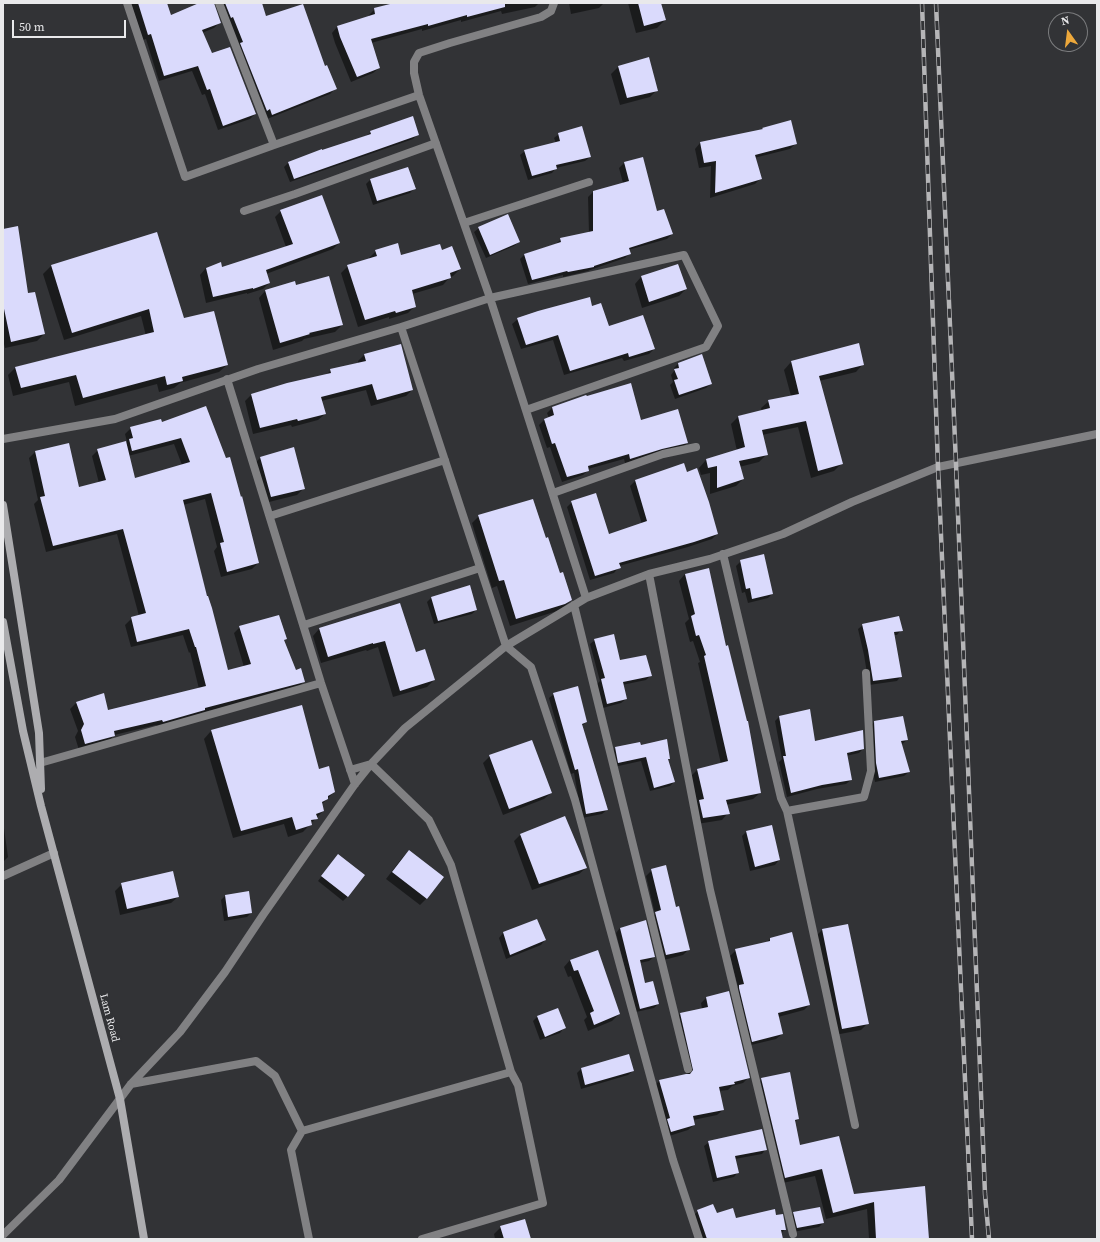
<!DOCTYPE html>
<style>
body{margin:0}
#map{position:relative;width:1100px;height:1242px;overflow:hidden;background:#323336;font-family:"Source Serif 4",serif}
canvas{display:block}
.frame{position:absolute;inset:0;border:4px solid #e9e9eb;pointer-events:none}
.north{position:absolute;left:1048px;top:12px;width:40px;height:40px;box-sizing:border-box;background:#323336;border:1px solid #7b7c7e;border-radius:50%;rotate:346deg;font-size:11px;font-weight:700;line-height:16px;text-align:center;color:#e9e9eb}
.north::after{content:'';display:block;margin:auto;width:14px;height:18px;background:#eda83b;clip-path:polygon(50% 0,100% 100%,50% 72%,0 100%)}
.scale{position:absolute;left:12px;top:20px;width:114px;height:18px;box-sizing:border-box;border:2px solid #e9e9eb;border-top:0;padding-left:5px;font-size:12px;line-height:14px;white-space:nowrap;color:#e9e9eb;-webkit-text-stroke:3px #323336;paint-order:stroke}
</style>
<div id="map">
<canvas width="1100" height="1242"></canvas>
<div class="frame"></div>
<div class="north">N</div>
<div class="scale">50 m</div>
</div>
<script>
const context = document.querySelector('canvas').getContext('2d');
context.lineJoin = 'round';
function fill(path, color) { context.fillStyle = color; context.fill(path, 'evenodd'); }
function strokePath(path, color, width, dash) { context.strokeStyle = color; context.lineWidth = width; context.lineCap = dash ? 'butt' : 'round'; context.setLineDash(dash || []); context.stroke(path); }
function label(font, color, halo, rows, align = 'center') {
  context.font = font + ' "Source Serif 4",serif'; context.lineWidth = 4; context.setLineDash([]); context.textBaseline = 'middle'; context.strokeStyle = halo; context.fillStyle = color; for (const [text, x, y, turn = 0] of rows) {
    context.save(); context.translate(x, y); context.rotate((+turn || 0) * Math.PI / 180); context.textAlign = isNaN(turn) ? turn : align; if (halo) context.strokeText(text, 0, 0); context.fillText(text, 0, 0); context.restore();
  }
}
fill(new Path2D(`
 M131,3H166L170,16L202,3H213L220,22L214,28L202,33L212,54L255,114L250,119L218,130L205,94L202,95L192,71L159,81L146,39L143,40Z
 M213,3H261L266,17L325,67L336,88L330,94L267,119L218,4Z
 M398,3H539L535,7L502,14L501,11L461,22V20L422,31V29L371,43L379,68L373,73L351,82L335,43L332,33L337,27L369,17V15L375,9Z
 M569,3H603V4L599,8L571,14Z
 M628,3H660L665,20L657,28L636,33Z
 M618,67L657,90L650,97L620,105L611,74Z
 M371,132L417,135L413,139L290,182L284,167L288,163L366,136Z
 M559,134L590,157L585,161L556,168L552,173L528,180L520,155L525,151L556,143L554,138Z
 M700,143H796L790,149L754,158L760,179L755,184L710,198L711,166L699,168L695,149Z
 M624,163L672,234L667,239L628,250L629,254L625,258L590,270L588,271L563,277V275L528,284L520,259L525,254L556,244L561,239L589,233L588,197L593,192L623,183L619,168Z
 M407,168L414,189L410,193L373,205L366,184L370,180Z
 M281,211L339,243L333,249L266,274L269,283L263,289L247,294V293L206,303L200,275L206,268L220,264L221,269L286,247L275,217Z
 M479,228L519,242L514,246L486,258L474,232Z
 M3,230L27,295L44,334L37,341L5,348L3,340Z
 M376,251L401,257L442,251L460,269L453,276L450,277L443,285L412,294L415,306L408,313L389,319V317L358,327L341,273L348,266L369,259V258Z
 M51,266L183,319L227,365L219,372L180,383L174,388L159,392L157,384L75,406L69,382L13,396L8,375L16,367L146,336L141,316L64,340L43,274Z
 M641,277L686,289L679,296L642,308L635,284Z
 M295,286L342,325L335,332L304,339L302,341L273,350L259,298L265,291Z
 M592,307L609,327L654,349L649,354L624,361L622,358L564,375L553,340L521,349L512,324L518,319Z
 M400,345L412,390L406,396L371,406L366,390L321,401L325,414L318,420L292,427L291,425L253,434L245,401L251,395L288,384L326,375L331,370L358,363V361L364,355Z
 M701,355L711,384L706,388L675,399L670,385L673,382L671,375L674,371V368L678,364Z
 M791,362L863,364L856,372L819,381L841,464L834,471L811,478L798,427L762,435L766,455L759,462L739,467L743,479L736,486L710,494V473L701,475L699,468L706,460L737,451L731,424L739,416L762,411L761,408L769,401L791,396L784,370Z
 M205,407L258,563L252,569L221,577L214,551L217,547L205,499L183,505L207,597L227,671L244,667L234,633L240,627L285,639L283,641L295,671L303,682L297,688L201,713L198,716L157,727L156,725L114,735L108,742L79,750L75,737L78,731L70,709L77,702L108,711L199,689L190,652L189,653L183,635L131,647L125,625L132,618L139,616L117,534L46,552L34,504L38,500L29,458L35,452L68,444L79,488L99,483L92,456L98,450L127,442L125,434L131,428L161,424ZM174,444L182,465L134,480L128,456Z
 M552,408L687,443L682,448L656,453L625,463L624,459L588,469V470L583,475L562,482L550,447L547,448L539,425L544,420L549,418L547,413Z
 M293,449L304,488L297,495L265,503L253,465L260,458Z
 M684,464L687,473L717,534L712,539L688,547L619,566V567L614,573L590,580L567,507L572,502L609,535L642,524L630,486L635,481Z
 M479,516L545,539L571,600L564,607L557,611L510,626L497,586L492,588L472,523Z
 M741,561L772,594L768,598L748,603L745,592L742,593L736,566Z
 M685,574L726,647L760,793L753,799L726,805L728,813L722,820L697,824L693,807L697,803L691,776L697,770L721,764L698,663L700,662L693,641L690,642L685,623L689,619L679,581Z
 M431,598L476,610L472,614L434,624L427,602Z
 M400,604L415,653L434,680L427,687L393,697L378,647L367,651L366,650L321,663L313,636L319,629Z
 M863,625L901,630L897,635H893L901,676L897,681L869,685L864,655L858,629Z
 M595,640L620,661L650,676L646,680L622,685L626,699L621,703L603,708L597,684L600,681L590,644Z
 M554,694L586,722L582,726L607,810L602,814L582,818L574,773L571,774L549,698Z
 M809,710L814,743L863,749L859,753L846,756L851,780L846,784L817,789L787,797L779,762L782,759L775,721L779,717Z
 M874,722L907,740L901,745L909,772L904,776L875,782L872,767L870,727Z
 M211,731L319,770L334,792L322,804L323,811L303,832L288,837L284,824L233,838L204,739Z
 M640,743V746L669,759L667,760L674,782L670,786L650,791L641,761L614,767L611,752L615,748Z
 M490,756L551,793L544,799L503,815L483,763Z
 M3,821L8,857L3,862Z
 M771,826L779,860L775,865L750,871L742,836L746,832Z
 M521,834L586,868L579,874L532,890L514,841Z
 M409,851L427,898L420,905L386,879L402,858Z
 M334,860L348,896L343,901L318,881Z
 M652,870L675,908L689,949L683,955L660,961L650,919L655,914L646,876Z
 M122,884L178,897L171,903L120,915L115,891Z
 M248,892L251,913L247,917L224,921L221,900L225,896Z
 M848,925L868,1023L861,1030L835,1035L815,937L822,930Z
 M620,928L654,957L649,961L640,963L644,984L658,1004L654,1008L636,1012L616,933Z
 M503,933L545,940L541,945L506,959L499,938Z
 M770,939L809,1005L804,1010L778,1017L782,1034L776,1039L747,1046L734,991L738,987L730,956L736,950L766,943Z
 M570,960L619,1014L612,1021L588,1031L584,1020L587,1017L571,976L568,977L564,967Z
 M706,998L749,1077L743,1083L732,1086L728,1090L718,1091L723,1110L717,1115L693,1120L694,1125L688,1130L666,1137L654,1086L659,1081L688,1075L675,1019L680,1014L702,1009L701,1003Z
 M537,1017L564,1028L560,1033L540,1040L533,1021Z
 M628,1055L633,1071L628,1075L581,1089L577,1073L581,1069Z
 M762,1079L798,1119L794,1123L800,1147L853,1195L924,1187L928,1239H867L869,1238L867,1209L826,1219L815,1176L778,1184L755,1086Z
 M709,1142L766,1149L762,1154L735,1159L738,1172L734,1177L713,1182L704,1146Z
 M698,1211L736,1219L775,1216L785,1229L781,1234L782,1239H699L692,1217Z
 M794,1213L823,1223L819,1227L793,1232L789,1217Z
 M501,1227L530,1239H495L494,1234Z`), '#0007');
fill(new Path2D(`
 M138,3H167L171,15L199,3H214L221,23L202,30L212,53L230,47L256,114L223,126L210,89L207,90L198,66L164,76L151,34L148,35Z
 M225,3H262L266,16L303,4L325,66L327,65L337,89L272,115L270,109L267,111L240,43L243,42L233,17L231,18Z
 M394,3H505V7L467,17V15L428,26V24L371,39L380,68L357,77L340,37L337,26L375,14L374,8Z
 M638,3H661L666,20L644,26Z
 M649,57L658,91L627,98L618,66Z
 M413,116L419,135L294,179L288,162L322,149V150L371,134L370,131Z
 M791,120L797,144L755,155L762,179L715,193L716,161L704,163L700,142L763,129L762,128Z
 M582,126L591,157L556,165L557,169L532,176L524,150L560,141L558,133Z
 M643,157L657,211L664,209L673,234L629,248L631,254L594,266V267L568,272L567,271L532,280L524,254L561,242L560,238L593,231V191L629,181L624,162Z
 M408,167L416,189L377,201L370,179Z
 M322,195L340,243L266,270L270,283L253,289V288L213,297L206,268L221,262L222,267L293,244L280,210Z
 M508,214L520,242L490,255L478,227Z
 M18,226L28,293L35,292L45,334L11,342L3,304V229Z
 M157,232L184,318L214,311L228,365L182,377L183,381L167,385L165,376L83,398L76,375L21,388L15,367L154,332L149,309L72,333L51,265Z
 M398,243L401,255L440,244L442,250L452,246L461,269L450,273L451,278L412,290L416,307L396,313L395,311L365,320L347,265L377,256L375,250Z
 M678,264L687,289L649,302L641,276Z
 M329,276L343,325L309,333L310,334L280,343L265,290L295,281L296,285Z
 M590,297L592,306L601,303L609,326L643,315L655,349L629,357L628,353L570,371L558,335L526,345L517,318L538,311Z
 M859,343L864,365L819,376L843,464L818,471L806,421L762,430L768,455L739,461L744,479L717,488V466L708,468L706,459L745,447L738,416L770,408L768,400L799,394L791,361Z
 M401,344L413,390L377,400L372,384L321,397L326,414L298,421L297,419L260,428L251,394L287,383L331,373L330,369L366,361L364,354Z
 M702,354L712,384L679,395L674,380L678,379L674,369L679,368L678,363Z
 M631,383L641,420L678,409L688,443L662,449L630,459L629,454L588,466L589,471L567,477L555,443L552,444L544,419L554,415L552,407L586,395L587,396Z
 M206,406L226,458L230,457L241,497L242,496L259,563L227,572L220,543L224,542L211,493L183,500L207,596H208L212,608L228,670L251,664L239,626L279,615L287,639L284,640L296,670L301,668L305,682L205,708V710L163,722L162,720L114,731L115,736L85,744L81,730L84,724L76,702L104,693L108,710L206,686L196,647H195L189,629L137,642L131,617L146,613L123,529L53,546L40,497L45,496L35,451L69,443L79,487L106,480L97,449L126,441L135,478L190,462L181,438L132,451L129,439L133,438L130,427L161,419L162,422Z
 M294,447L305,489L271,497L260,457Z
 M684,463L687,472L697,468L709,502L718,534L694,542L619,563L621,568L595,576L571,501L596,493L609,534L647,521L635,480Z
 M533,499L546,538L548,537L560,573L563,572L572,600L565,604L516,619L504,580L499,581L478,515Z
 M764,554L773,594L752,599L750,588L746,589L740,560Z
 M709,568L726,646L728,645L747,721H748L761,793L726,800L730,814L703,818L699,800L704,799L697,769L728,761L704,656L706,655L699,635L696,636L691,616L695,614L685,574Z
 M470,585L477,610L438,621L431,597Z
 M400,603L416,652L425,649L435,680L400,691L385,641L373,644V643L328,657L319,628Z
 M899,616L903,631L894,632L902,677L873,681L868,650L862,624Z
 M614,634L620,660L646,655L652,676L623,682L627,699L607,704L601,679L605,678L594,639Z
 M578,686L587,722L582,724L608,810L586,814L578,769L575,770L553,693Z
 M302,705L319,769L329,766L335,792L328,796V799L322,802L324,811L316,814L318,819L311,820L312,825L296,830L292,817L241,831L211,730Z
 M810,709L815,741L863,730L864,749L847,753L852,780L822,785L791,793L783,756H786L779,716Z
 M903,716L908,740L901,741L910,772L879,778L876,763L874,721Z
 M667,739L670,759H668L675,782L654,788L646,757L618,763L615,747L640,742L641,745Z
 M532,740L552,793L509,809L489,755Z
 M565,816L587,868L539,884L520,834Z
 M772,825L780,860L755,867L746,831Z
 M409,850L444,877L427,899L392,872Z
 M338,854L365,875L348,897L321,876Z
 M666,865L676,907L679,906L690,950L666,955L655,912L661,910L651,869Z
 M173,871L179,897L127,909L121,883Z
 M249,891L252,913L228,917L225,895Z
 M537,919L546,940L510,955L503,932Z
 M646,920L655,957L640,960L645,983L653,981L659,1004L640,1009L620,928Z
 M848,924L869,1024L842,1029L822,929Z
 M792,932L810,1005L778,1013L783,1034L752,1042L739,988V985L744,984L735,949L770,941V938Z
 M598,950L620,1014L594,1025L590,1013L594,1011L578,970L574,971L570,960Z
 M729,991L750,1078L734,1082L735,1084L719,1087L724,1110L693,1116L695,1125L671,1132L667,1119L670,1118L659,1080L686,1074H690L693,1070L680,1013L708,1007L706,997Z
 M558,1008L566,1028L545,1037L537,1016Z
 M629,1054L634,1071L585,1085L581,1068Z
 M790,1072L799,1119L795,1120L800,1145L839,1136L854,1194L925,1186L929,1239H876L874,1202L833,1213L822,1169L785,1178L761,1078Z
 M762,1129L767,1150L735,1156L739,1173L717,1178L708,1141Z
 M713,1204L717,1213L733,1208L736,1218L775,1209L776,1215L783,1214L786,1230H781L783,1239H707L697,1210Z
 M820,1207L824,1223L797,1228L793,1212Z
 M525,1219L531,1239H504L500,1226Z`), '#dadafc');
strokePath(new Path2D(`
 M127,3L185,177L274,145L419,95
 M219,3L274,145
 M554,3L551,11L541,17L450,43L419,53L414,62V73L419,95L490,298L586,598
 M244,211L295,194L436,143
 M464,223L589,182
 M401,327L490,298L684,255L718,326L706,347L526,410
 M227,379L321,683L355,784
 M3,439L115,419L258,369L401,327L506,646L531,667L575,800L673,1160L699,1239
 M553,493L663,454L696,447
 M270,516L445,460
 M723,554L781,798L787,811L855,1125
 M649,574L710,890L793,1234
 M574,605L688,1069
 M304,625L480,568
 M40,763L321,683
 M350,770L371,764L429,820L451,865L511,1072L518,1085L543,1203L422,1239
 M787,811L864,797L871,771L866,673
 M3,876L54,853
 M131,1084L256,1061L275,1076L302,1131
 M3,1235L59,1180L131,1084L180,1032L225,972L263,915L355,784L371,764L405,728L506,646L586,598L649,574L710,559L783,534L852,502L938,467L1097,434
 M309,1239L291,1150L302,1131L511,1072`), '#818183', 8);
strokePath(new Path2D(`
 M3,505L39,733L41,789
 M3,622L23,731L41,806L120,1099L144,1239`), '#adadb0', 8);
const rail = new Path2D(`
 M922,3L938,467L972,1239
 M936,3L956,464L985,1194L989,1239`);
strokePath(rail, '#b5b5b7', 4.5);
strokePath(rail, '#323336', 3, [9]);
label('11px', '#e9e9eb', '#323336', [
 ["Lam Road",109,1018,75]
]);
</script>
